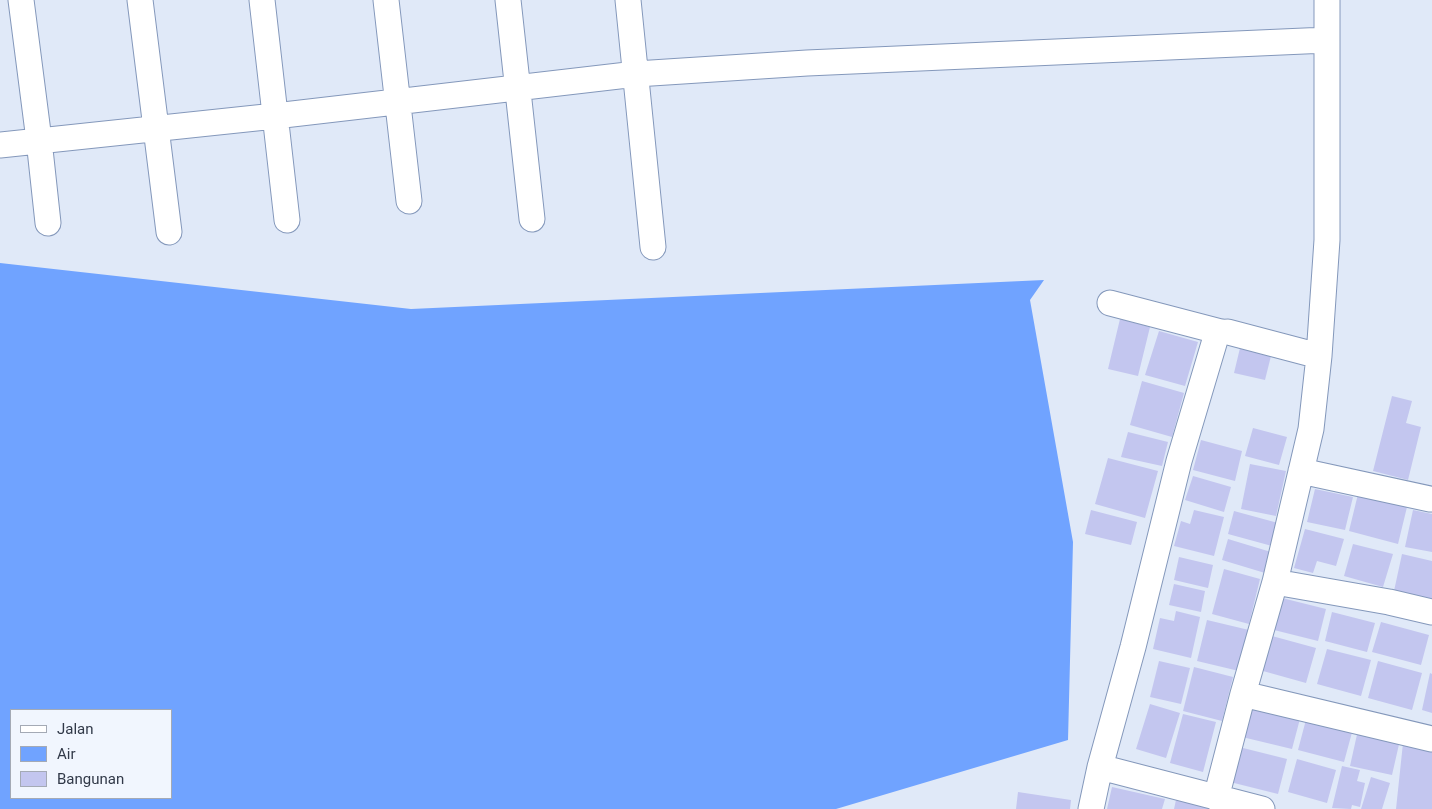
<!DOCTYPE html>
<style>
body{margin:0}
#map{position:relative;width:1432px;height:809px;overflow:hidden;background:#e0e9f8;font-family:Roboto,sans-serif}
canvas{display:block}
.legend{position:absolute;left:10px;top:709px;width:162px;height:90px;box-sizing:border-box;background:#f1f6fe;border:1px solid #a4aab5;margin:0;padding:6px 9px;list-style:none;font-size:15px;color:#313948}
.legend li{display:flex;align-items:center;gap:10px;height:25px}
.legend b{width:25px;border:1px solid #a4aab5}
</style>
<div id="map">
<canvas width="1432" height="809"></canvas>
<ul class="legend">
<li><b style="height:6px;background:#fff"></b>Jalan</li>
<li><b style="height:14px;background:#70a3ff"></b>Air</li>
<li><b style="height:14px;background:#c3c6ef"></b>Bangunan</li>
</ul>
</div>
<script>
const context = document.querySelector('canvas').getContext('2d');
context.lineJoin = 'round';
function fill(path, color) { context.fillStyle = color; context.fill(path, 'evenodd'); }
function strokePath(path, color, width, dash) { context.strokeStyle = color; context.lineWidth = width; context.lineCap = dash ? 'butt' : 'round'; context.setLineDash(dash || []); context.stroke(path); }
fill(new Path2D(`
 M0,263L411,309L1044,280L1030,300L1073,542L1068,740L836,809H0ZM11,710H171V798H11Z`), '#70a3ff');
fill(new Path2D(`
 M1120,319L1150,327L1138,376L1108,369Z
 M1159,331L1198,342L1185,386L1145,375Z
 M1240,348L1271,356L1265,380L1234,373Z
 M1142,381L1184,393L1172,437L1130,425Z
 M1392,396L1412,401L1406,423L1421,427L1408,480L1373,471Z
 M1253,428L1287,437L1279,465L1245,456Z
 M1128,432L1168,442L1162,466L1121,457Z
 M1201,440L1242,451L1235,481L1193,470Z
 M1108,458L1158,471L1145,518L1095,504Z
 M1250,464L1286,471L1276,516L1241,509Z
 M1193,476L1231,487L1224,512L1185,500Z
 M1315,489L1353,497L1345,530L1307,522Z
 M1358,494L1407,507L1398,544L1349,531Z
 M1091,510L1137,522L1131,545L1085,534Z
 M1194,510L1224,517L1214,556L1174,546L1181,521L1190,524Z
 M1413,510L1432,514V552L1405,547Z
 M1234,511L1278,523L1272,546L1228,534Z
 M1305,529L1344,539L1336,566L1317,561L1313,573L1294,568Z
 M1228,539L1271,552L1265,573L1222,560Z
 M1353,544L1393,554L1383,587L1344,576Z
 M1402,554L1432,561V600L1394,591Z
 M1179,557L1213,565L1208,588L1174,580Z
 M1224,569L1260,579L1249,624L1212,614Z
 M1174,584L1205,591L1201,612L1169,605Z
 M1282,598L1326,609L1318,641L1274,630Z
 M1176,611L1200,617L1191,658L1153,649L1160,618L1174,621Z
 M1332,612L1375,623L1367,652L1325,641Z
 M1207,620L1249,630L1239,671L1197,661Z
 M1381,622L1429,635L1421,665L1372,652Z
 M1272,636L1316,648L1306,683L1263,671Z
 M1327,649L1371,660L1361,696L1317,684Z
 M1159,661L1190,668L1181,704L1150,697Z
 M1378,661L1422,673L1412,710L1368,698Z
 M1194,667L1233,677L1222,721L1183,711Z
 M1430,673L1432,674V713L1422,710Z
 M1248,701L1301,715L1292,749L1238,736Z
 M1150,704L1180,713L1166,758L1136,749Z
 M1308,712L1354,725L1344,762L1298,750Z
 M1183,714L1216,722L1203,772L1170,763Z
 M1358,730L1400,740L1392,775L1350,766Z
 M1403,743L1432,746V809H1396Z
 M1239,747L1287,759L1278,794L1230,782Z
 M1297,759L1336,770L1327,803L1288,792Z
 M1342,766L1360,770L1357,781L1365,783L1360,807L1352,805L1351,809L1332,808Z
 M1371,777L1390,783L1382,809H1361Z
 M1112,787L1165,799L1162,809H1107Z
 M1018,792L1071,800L1070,809H1016Z
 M1176,800L1212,808L1211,809H1174Z`), '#c3c6ef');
const minor = new Path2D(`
 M21,0L39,140L48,223
 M140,0L169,232
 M262,0L287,220
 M386,0L409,201
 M508,0L532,219
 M628,0L653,247
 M0,145L275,116L636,74L807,63L1327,40
 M1110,303L1221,332
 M1301,471L1430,499
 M1275,582L1389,602L1432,612
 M1243,694L1432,739
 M1100,767L1262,809
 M1216,798L1243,694L1275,582L1311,429L1319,356L1327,240V0
 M1091,809L1100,767L1133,647L1179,461L1215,340C1218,333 1221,332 1228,332L1319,356`);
strokePath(minor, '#8498bb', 27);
strokePath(minor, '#fff', 25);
</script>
